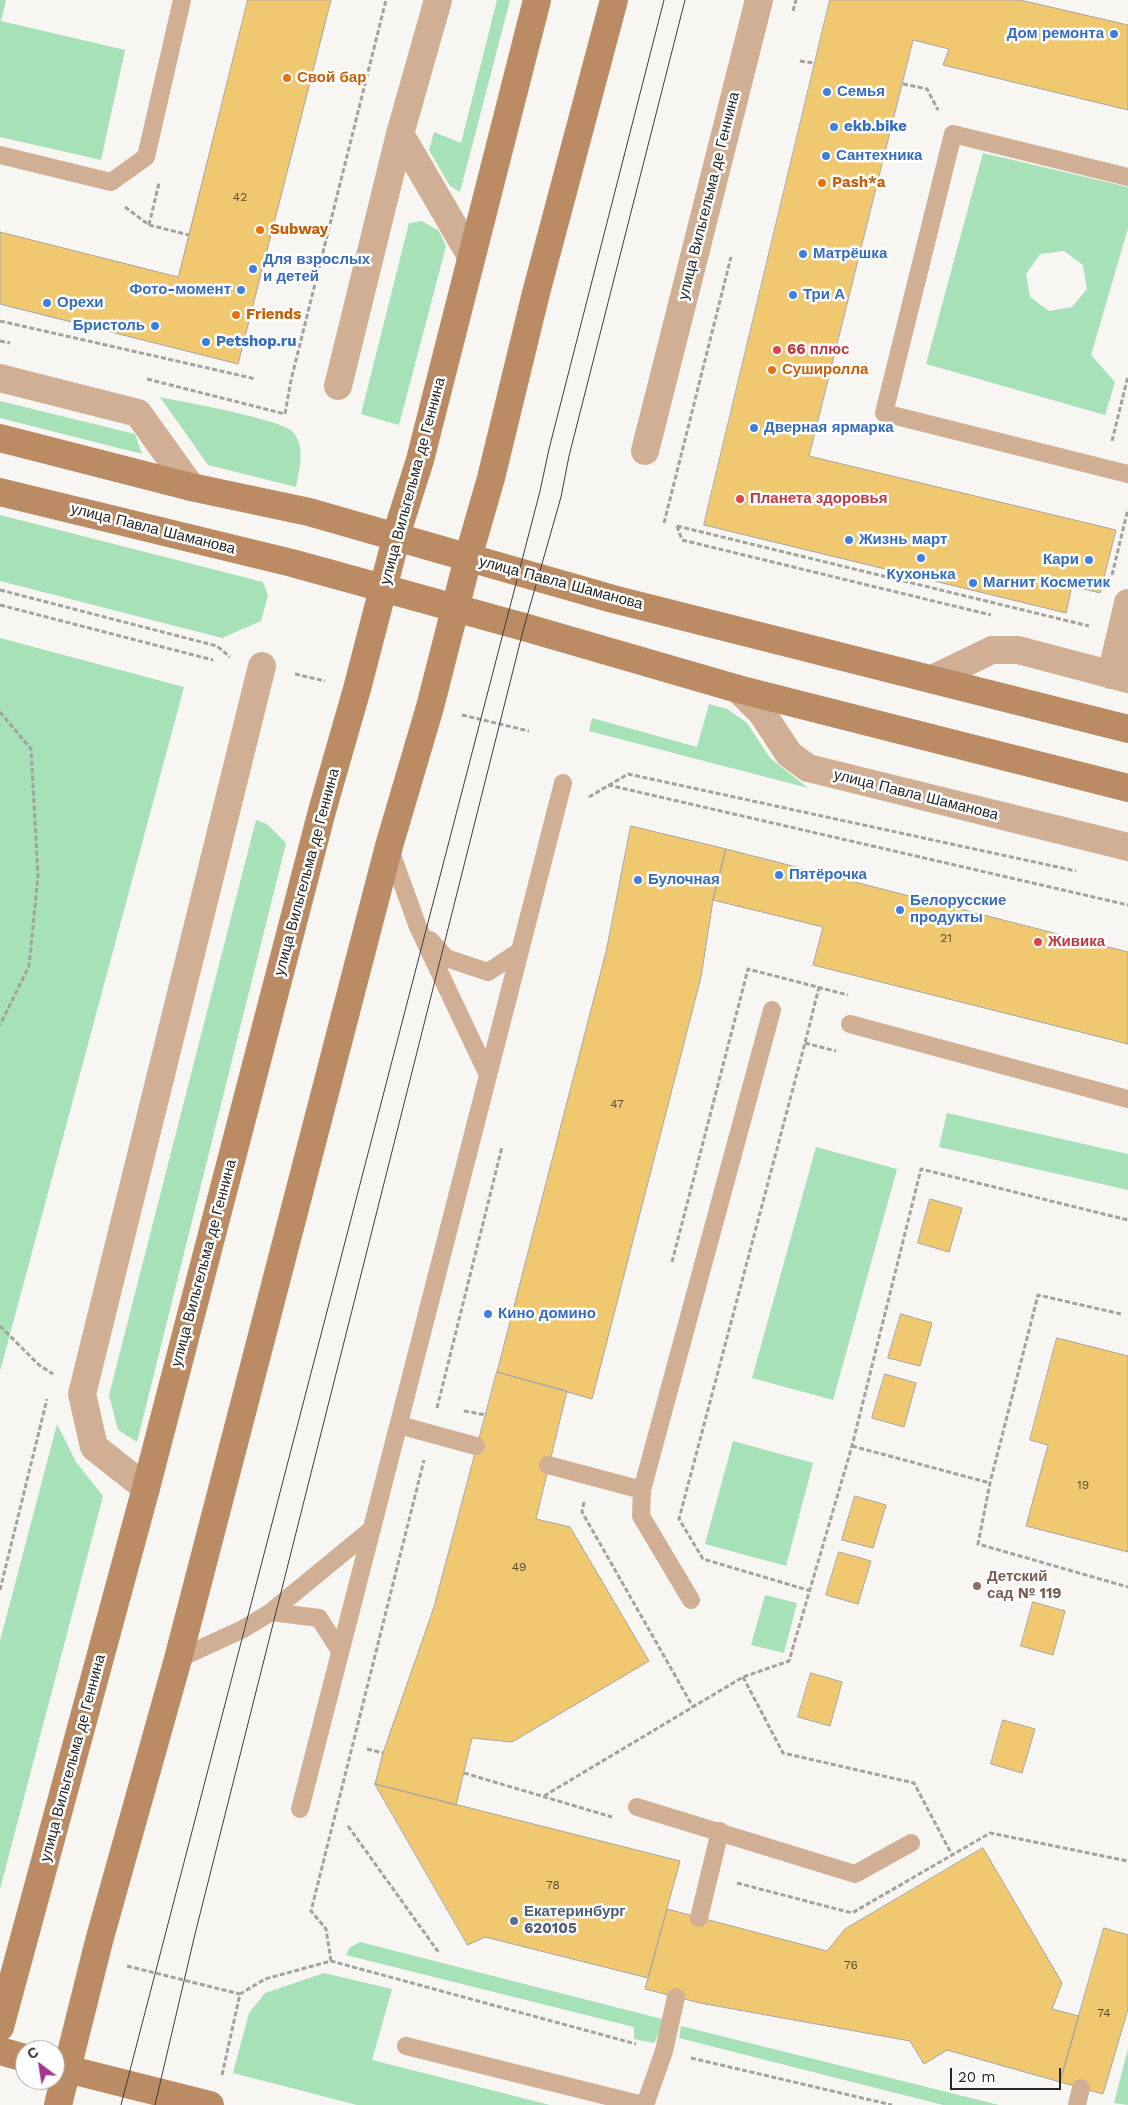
<!DOCTYPE html>
<meta charset="utf-8">
<style>
body{margin:0}
#map{position:relative;width:1128px;height:2105px;overflow:hidden;background:#f8f6f3;font-family:"Work Sans",sans-serif}
canvas{display:block}
.north{position:absolute;left:15px;top:2040px;width:50px;height:50px;box-sizing:border-box;background:#fff;border:1px solid #a8a8a7;border-radius:50%;rotate:329deg;font-size:14px;font-weight:700;line-height:20px;text-align:center;color:#262624}
.north::after{content:'';display:block;margin:auto;width:18px;height:22px;background:#a7348f;clip-path:polygon(50% 0,100% 100%,50% 72%,0 100%)}
.scale{position:absolute;left:950px;top:2068px;width:111px;height:22px;box-sizing:border-box;border:2px solid #262624;border-top:0;padding-left:6px;font-size:15px;line-height:18px;white-space:nowrap;color:#262624;-webkit-text-stroke:4px #fff;paint-order:stroke}
</style>
<div id="map">
<canvas width="1128" height="2105"></canvas>
<div class="north">С</div>
<div class="scale">20 m</div>
</div>
<script>
const context = document.querySelector('canvas').getContext('2d');
context.lineJoin = 'round';
function fill(path, color) { context.fillStyle = color; context.fill(path, 'evenodd'); }
function strokePath(path, color, width, dash) { context.strokeStyle = color; context.lineWidth = width; context.lineCap = dash ? 'butt' : 'round'; context.setLineDash(dash || []); context.stroke(path); }
function label(font, color, halo, rows, align = 'center') {
  context.font = font + ' "Work Sans",sans-serif'; context.lineWidth = 5; context.setLineDash([]); context.textBaseline = 'middle'; context.strokeStyle = halo; context.fillStyle = color; for (const [text, x, y, turn = 0] of rows) {
    context.save(); context.translate(x, y); context.rotate((+turn || 0) * Math.PI / 180); context.textAlign = isNaN(turn) ? turn : align; if (halo) context.strokeText(text, 0, 0); context.fillText(text, 0, 0); context.restore();
  }
}
fill(new Path2D(`
 M0,0H6L1,21L125,50L101,160L0,137Z
 M497,0H510L460,192L450,186L429,150L434,132L461,143Z
 M983,153L1128,187V228L1091,355L1115,382L1105,415L926,364ZM1064,251L1083,265L1087,289L1072,307L1049,311L1030,297L1026,274L1040,254Z
 M422,221L439,231L446,246L399,425L361,414L409,223Z
 M160,397C183,402 281,419 293,432C306,447 299,470 296,487L208,465Z
 M0,401L135,434L142,454L0,418Z
 M0,515L263,582L268,595L261,621L222,638L0,581Z
 M0,638L184,687L0,1371Z
 M709,704L727,709L747,723L770,758L808,788L589,731L592,718L697,747Z
 M256,820L267,824L286,843L137,1442L118,1430L109,1395Z
 M947,1113L1128,1154V1190L939,1147Z
 M816,1147L897,1169L833,1400L752,1378Z
 M57,1424L76,1462L103,1496L0,1889V1641Z
 M733,1441L813,1463L786,1566L705,1544Z
 M765,1595L797,1603L784,1653L751,1645Z
 M360,1942L662,2019L659,2033L654,2043L634,2039V2027L346,1955L349,1948Z
 M324,1973L392,1989L372,2060L550,2105H357L233,2073L249,2013L265,1993Z
 M681,2026L999,2105H943L679,2038Z
 M1128,2049V2105L1114,2103Z`), '#a6e1b8');
const building = new Path2D(`
 M248,0H331L238,364L0,304V232L178,277Z
 M830,0H1020L1128,25V110L943,65L949,49L913,40L809,456L1116,530L1100,593L1072,586L1066,613L704,525Z
 M631,826L726,849L713,900L701,977L592,1399L497,1372L606,952Z
 M726,849L1128,952V1044L813,965L823,927L713,900Z
 M930,1199L962,1208L949,1252L918,1243Z
 M901,1314L932,1323L920,1366L888,1358Z
 M1057,1338L1128,1356V1552L1026,1526L1048,1445L1030,1440Z
 M497,1372L567,1391L536,1519L570,1527L649,1661L512,1742L472,1738L456,1805L375,1784L383,1753L434,1607Z
 M885,1374L916,1383L904,1427L872,1418Z
 M855,1496L886,1505L873,1548L842,1540Z
 M839,1552L871,1561L858,1604L826,1595Z
 M1033,1602L1065,1611L1053,1655L1021,1646Z
 M811,1673L842,1682L830,1726L798,1717Z
 M1003,1720L1035,1729L1022,1773L991,1764Z
 M375,1784L680,1861L648,1978L485,1937L468,1945Z
 M983,1848L1062,1983L1052,2009L1079,2016L1060,2082L947,2050L924,2064L910,2041L700,2003L645,1989L667,1909L827,1951L845,1929Z
 M1104,1928L1128,1935V2009L1103,2094L1060,2082Z`);
fill(building, '#f0c870');
strokePath(building, '#a7a5a2', 1);
strokePath(new Path2D(`
 M793,11L796,0
 M800,61L815,63
 M903,84L927,89L938,110
 M125,207L149,225L189,235
 M149,225L159,183
 M266,256L288,260
 M0,321L256,379
 M0,341L10,343
 M147,379L285,414L291,380L386,0
 M1112,441L1128,376
 M664,523L731,257
 M677,526L682,540L991,615
 M677,526L1089,626
 M1112,575L1128,509
 M0,590L217,646L230,657
 M0,605L213,660
 M295,674L325,681
 M0,712L31,749L38,876L29,966L0,1025
 M462,715L529,731
 M608,785L1128,905
 M589,797L628,774L1076,871
 M805,1043L836,1051
 M672,1262L748,969L848,995
 M1121,1314L1038,1295L990,1483L978,1544L1128,1587
 M0,1326L39,1365L53,1374
 M437,1408L502,1147
 M464,1411L486,1415
 M852,1446L990,1483
 M584,1502L582,1512L693,1707
 M0,1590L47,1399
 M811,1591L703,1559L679,1519L805,1043L819,987
 M743,1677L783,1753L914,1783L952,1855
 M367,1749L383,1753
 M464,1773L612,1817
 M544,1796L743,1677L789,1661L852,1446L921,1169L1128,1220
 M348,1826L439,1953
 M737,1883L852,1913L990,1833L1128,1861
 M331,1961L326,1929L311,1911L424,1460
 M127,1966L240,1994
 M691,2058L892,2105
 M222,2075L240,1994L265,1979L331,1961L636,2044`), '#a3a29f', 3, [5, 2.5]);
strokePath(new Path2D(`
 M0,155L111,182L146,157L182,0
 M1128,177L953,134L884,413L1128,474
 M389,847L418,927L488,1075
 M430,940L446,958L488,972L520,951
 M850,1024L1128,1099
 M399,1425L476,1446
 M548,1465L642,1490
 M691,1600L641,1516L642,1490L772,1010
 M271,1612L319,1618L340,1651
 M178,1659L243,1629L271,1612L372,1529
 M637,1807L855,1874L911,1843
 M300,1809L563,783
 M699,1918L720,1831
 M406,2046L643,2105
 M645,2105L664,2051L676,1997
 M1077,2105L1081,2088`), '#d0af95', 18);
strokePath(new Path2D(`
 M400,134L471,256
 M0,378L138,413L191,487
 M338,386L400,134L438,0
 M645,451L759,0
 M1111,675L1128,603
 M932,679L992,650H1018L1128,679
 M738,689L762,713L789,754L808,768L1128,847
 M146,1488L94,1447L82,1394L262,666`), '#d0af95', 28);
strokePath(new Path2D(`
 M0,438L191,487L309,512L613,599L1128,729
 M0,492L292,563L524,627L738,689L1128,788
 M0,2027L146,1488L322,811L357,689L400,523L420,460L537,0
 M0,2051L25,2058
 M55,2066L210,2105
 M58,2105L99,1941L178,1659L389,846L430,707L468,558L491,478L536,293L614,0`), '#bb8c64', 28);
strokePath(new Path2D(`
 M121,2105L540,491L549,449L664,0
 M155,2105L195,1934L524,627L561,497L569,456L685,0`), '#3d3d3b', 1);
for (const [x, y, r, color] of [
 [1114,34,5,"#3f7fe0"],
 [287,78,5,"#e8710a"],
 [827,92,5,"#3f7fe0"],
 [834,127,5,"#3f7fe0"],
 [826,156,5,"#3f7fe0"],
 [822,183,5,"#e8710a"],
 [260,230,5,"#e8710a"],
 [803,254,5,"#3f7fe0"],
 [253,269,5,"#3f7fe0"],
 [241,290,5,"#3f7fe0"],
 [793,295,5,"#3f7fe0"],
 [47,303,5,"#3f7fe0"],
 [236,315,5,"#e8710a"],
 [155,326,5,"#3f7fe0"],
 [206,342,5,"#3f7fe0"],
 [777,350,5,"#e0444e"],
 [772,370,5,"#e8710a"],
 [754,428,5,"#3f7fe0"],
 [740,499,5,"#e0444e"],
 [849,540,5,"#3f7fe0"],
 [921,558,5,"#3f7fe0"],
 [1089,560,5,"#3f7fe0"],
 [973,583,5,"#3f7fe0"],
 [779,875,5,"#3f7fe0"],
 [638,880,5,"#3f7fe0"],
 [900,910,5,"#3f7fe0"],
 [1038,942,5,"#e0444e"],
 [488,1314,5,"#3f7fe0"],
 [977,1586,5,"#8d6e63"],
 [514,1921,5,"#5c6f8a"]
]) { const dot = new Path2D(); dot.arc(x, y, r, 0, 2 * Math.PI); context.fillStyle = color; context.fill(dot); strokePath(dot, '#fff', 2); }
label('12px', '#584e37', null, [
 ["42",240,197],
 ["21",946,938],
 ["47",617,1104],
 ["19",1083,1485],
 ["49",519,1567],
 ["78",553,1885],
 ["76",851,1965],
 ["74",1104,2013]
]);
label('bold 15px', '#366cbe', '#fff', [
 ["Дом ремонта",1104,34,"right"],
 ["Семья",837,92],
 ["ekb.bike",844,127],
 ["Сантехника",836,156],
 ["Матрёшка",813,254],
 ["Для взрослых",263,260],
 ["и детей",263,277],
 ["Фото-момент",231,290,"right"],
 ["Три А",803,295],
 ["Орехи",57,303],
 ["Бристоль",145,326,"right"],
 ["Petshop.ru",216,342],
 ["Дверная ярмарка",764,428],
 ["Жизнь март",859,540],
 ["Кари",1079,560,"right"],
 ["Кухонька",921,575,"center"],
 ["Магнит Косметик",983,583],
 ["Пятёрочка",789,875],
 ["Булочная",648,880],
 ["Белорусские",910,901],
 ["продукты",910,918],
 ["Кино домино",498,1314]
], 'left');
label('bold 15px', '#c56008', '#fff', [
 ["Свой бар",297,78],
 ["Pash*a",832,183],
 ["Subway",270,230],
 ["Friends",246,315],
 ["Суширолла",782,370]
], 'left');
label('15px', '#262624', '#fff', [
 ["улица Вильгельма де Геннина",709,196,-76],
 ["улица Вильгельма де Геннина",413,481,-75],
 ["улица Павла Шаманова",153,529,14],
 ["улица Павла Шаманова",561,583,15],
 ["улица Павла Шаманова",916,795,14],
 ["улица Вильгельма де Геннина",307,872,-75],
 ["улица Вильгельма де Геннина",204,1263,-75],
 ["улица Вильгельма де Геннина",73,1758,-75]
]);
label('bold 15px', '#be3a42', '#fff', [
 ["66 плюс",787,350],
 ["Планета здоровья",750,499],
 ["Живика",1048,942]
], 'left');
label('bold 15px', '#785e54', '#fff', [
 ["Детский",987,1577],
 ["сад № 119",987,1594]
], 'left');
label('bold 15px', '#4e5e75', '#fff', [
 ["Екатеринбург",524,1912],
 ["620105",524,1929]
], 'left');
</script>
